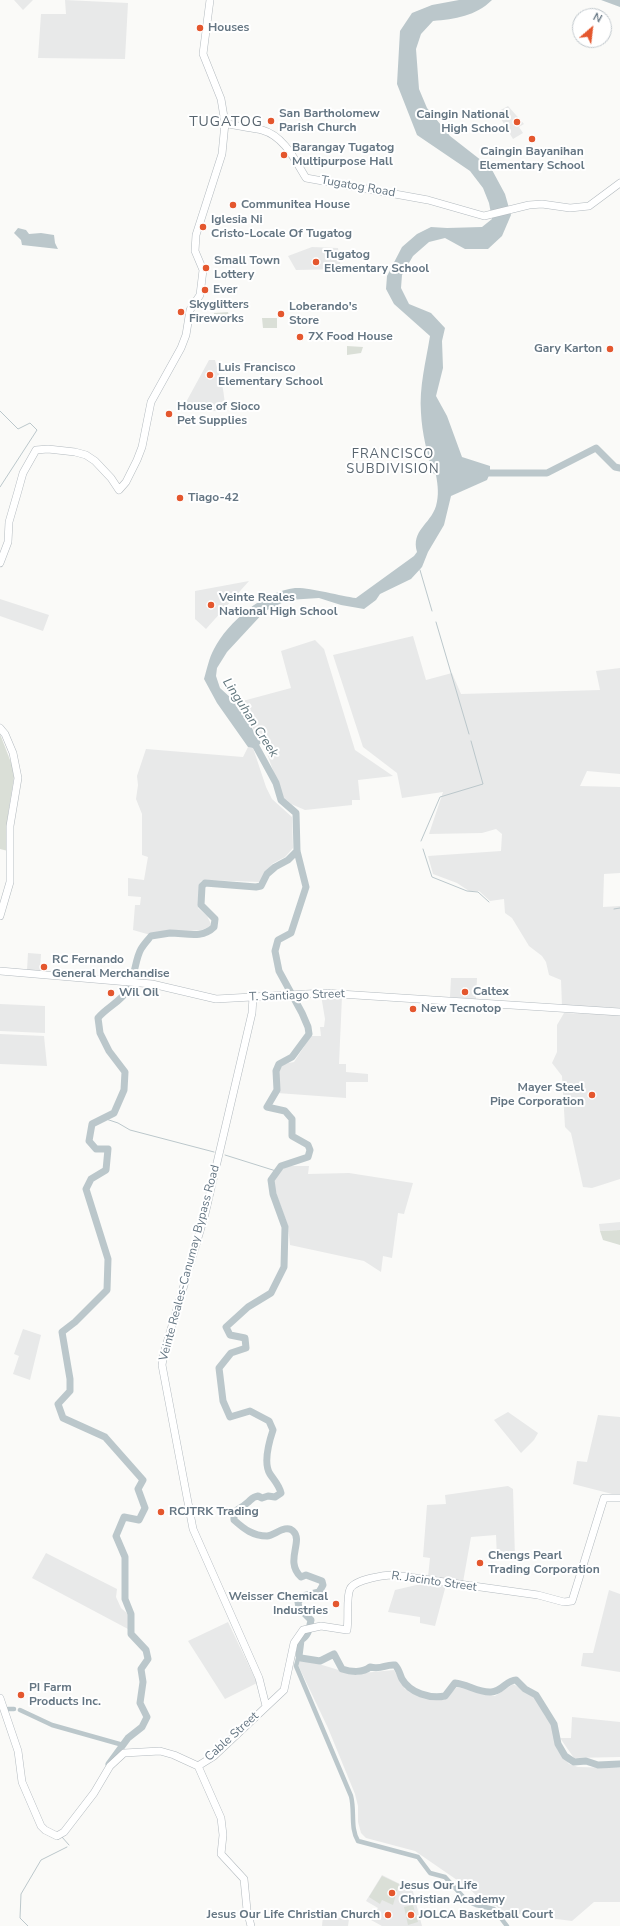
<!DOCTYPE html>
<style>
body{margin:0}
#map{position:relative;width:620px;height:1926px;overflow:hidden;background:#fafaf8;font-family:"Nunito Sans",sans-serif}
canvas{display:block}
.north{position:absolute;left:572px;top:8px;width:40px;height:40px;box-sizing:border-box;background:#fff;border:1px solid #c1c8cd;border-radius:50%;rotate:28deg;font-size:11px;font-weight:700;line-height:16px;text-align:center;color:#657683}
.north::after{content:'';display:block;margin:auto;width:14px;height:18px;background:#e4572e;clip-path:polygon(50% 0,100% 100%,50% 72%,0 100%)}
</style>
<div id="map">
<canvas width="620" height="1926"></canvas>
<div class="north">N</div>
</div>
<script>
const context = document.querySelector('canvas').getContext('2d');
context.lineJoin = 'round';
function fill(path, color) { context.fillStyle = color; context.fill(path, 'evenodd'); }
function strokePath(path, color, width, dash) { context.strokeStyle = color; context.lineWidth = width; context.lineCap = dash ? 'butt' : 'round'; context.setLineDash(dash || []); context.stroke(path); }
function label(font, color, halo, rows, align = 'center') {
  context.font = font + ' "Nunito Sans",sans-serif'; context.lineWidth = 4; context.setLineDash([]); context.textBaseline = 'middle'; context.strokeStyle = halo; context.fillStyle = color; for (const [text, x, y, turn = 0] of rows) {
    context.save(); context.translate(x, y); context.rotate((+turn || 0) * Math.PI / 180); context.textAlign = isNaN(turn) ? turn : align; if (halo) context.strokeText(text, 0, 0); context.fillText(text, 0, 0); context.restore();
  }
}
fill(new Path2D(`
 M14,0H33L23,10Z
 M65,0L128,3L125,59L38,58L41,14H66Z
 M508,106L524,124L519,127L523,133L513,139L497,112Z
 M312,247L338,248L341,269L296,270L288,256Z
 M209,360H215L223,389L226,411H190L191,405L185,404Z
 M249,581L206,629L195,619V591Z
 M0,599L49,615L43,631L0,616Z
 M413,636L426,680L452,673L461,694L600,690L596,671L620,668V774L587,771L580,786L620,787V873L604,874L603,907L620,906V1008L562,1006L561,980L549,975L546,962L542,956L529,946L512,918L505,913L504,899L490,901L479,891H469L457,883L433,874L428,856L501,851L502,834L496,829L482,833L429,834L443,792L402,798L397,773L363,747L333,655Z
 M315,640L324,649L355,750L393,776L358,780L360,800H352V805L305,810L291,804L282,796L263,742L256,736L246,710L239,702L291,688L281,651Z
 M248,747L253,748L266,787L272,799L292,817L293,848L285,857L272,864L260,882L204,880L201,881L199,885L198,908L207,916L212,926L202,930L147,934L133,930L135,905H140L141,897L128,896V878L144,880L148,857L142,855V814L136,799L138,785L137,776L146,749L243,757Z
 M28,953L41,954L40,971L27,970Z
 M451,978H477L476,999L450,997Z
 M321,995L342,996L339,1064H346V1072L368,1074V1082H346V1098L277,1093L278,1069L283,1064L294,1062L311,1036H321L320,1027H324L325,1019Z
 M0,1004L45,1006V1033L0,1031Z
 M564,1013L620,1015V1179L592,1188L583,1187L571,1133L565,1127L562,1076L552,1063L557,1052V1025Z
 M0,1034L44,1036L47,1066L0,1064Z
 M288,1166H309L308,1174L349,1173L413,1183L404,1214L398,1213L392,1258L383,1256L381,1272L364,1261L290,1245L288,1226L275,1190L274,1181L281,1170Z
 M620,1222V1230L600,1231L599,1224Z
 M23,1329L41,1335L30,1380L13,1374L19,1356L14,1354Z
 M508,1412L538,1433L534,1440L521,1453L494,1420Z
 M598,1415L620,1417V1496L573,1484L577,1461L587,1462Z
 M508,1486L513,1489L515,1558H497L496,1535L471,1537L463,1582L428,1577L430,1558L423,1557L427,1505L446,1504L445,1495Z
 M46,1553L117,1589L116,1597L121,1608L129,1615L128,1629L32,1578Z
 M425,1583L446,1585L435,1626L420,1623V1617L388,1612L395,1590Z
 M609,1590L620,1594V1672L581,1666L583,1653H593Z
 M228,1622L257,1683L225,1699L188,1641Z
 M299,1658L352,1674L394,1670L405,1689L432,1699L444,1700L457,1687L495,1696L513,1684L535,1696L545,1716L553,1724L557,1749L569,1764L578,1767L620,1768V1902H594L572,1921L503,1912L496,1906L483,1903L470,1889L415,1851L366,1838L361,1833L358,1822V1806L355,1794L328,1728L298,1665Z
 M572,1717L620,1722V1757L574,1758L560,1738H571Z
 M382,1875L402,1885L411,1884L422,1926H382L371,1920L378,1908L366,1901Z
 M323,1916L349,1919L348,1926H322Z`), '#e8e9e9');
fill(new Path2D(`
 M228,312L229,317L214,318V313Z
 M262,318H277V328H263Z
 M347,346L363,347L361,353L347,355Z
 M0,734L12,765L14,777L8,814L7,834L8,851L0,849Z
 M620,1230V1245L603,1240L600,1231Z
 M382,1876L399,1884L393,1905L382,1900L380,1904L369,1897Z
 M413,1905L418,1922L408,1925L404,1907Z`), '#dadfd7');
fill(new Path2D(`
 M459,0H492C476,16 455,19 433,21L421,34L416,49L419,89L427,108L450,136L491,168L505,194L511,215L502,236L488,249H465L445,238L429,242L413,256L402,275L401,288L409,304L431,313L445,328L442,341L443,368L436,396L447,416L462,457L490,466V473L487,480L451,496L444,525L428,552L422,567L411,579L380,594L376,600L364,609L341,605L319,598L288,600L265,611L227,652L217,668L216,676L220,688L244,710L256,737L262,743L253,748L248,747L217,703L204,679C207,669 209,658 214,649C228,622 264,591 295,588C308,587 341,596 356,598L414,556L417,552C411,530 430,525 436,506C439,495 438,486 436,475L433,473C427,453 422,433 421,413C419,387 426,361 430,336L394,304L386,289L387,276L402,247L417,234L431,227L447,228L482,227L492,219L489,203L483,188L470,171L417,135L397,84L400,31L412,13L432,5Z
 M601,0H620V7Z
 M18,228L26,230L29,234L41,233L54,235L55,243L58,249L22,245L21,240L14,233Z`), '#bbc7cb');
strokePath(new Path2D(`
 M0,411L18,429L30,423L37,430L0,487
 M420,570L432,611
 M436,622L469,734
 M421,841L440,797L483,784L471,741
 M423,849L432,877L467,891L478,892L489,902
 M614,909L620,908
 M103,1118L118,1123L130,1130L214,1152
 M225,1155L276,1171
 M62,1837L69,1845
 M28,1926L20,1918L21,1894L41,1860L67,1847`), '#bbc7cb', 1);
strokePath(new Path2D(`
 M300,1651L296,1666L351,1796C355,1811 350,1828 358,1841L418,1857L430,1873L445,1877L467,1901L476,1905L494,1909L507,1926
 M8,1709H14
 M20,1710L52,1725L123,1745`), '#bbc7cb', 4.5);
strokePath(new Path2D(`
 M482,473H547L596,448L615,467L620,468
 M252,739L276,783L281,800L296,813L297,851L306,887L291,933L278,940L275,951L279,971L302,1013L308,1027L309,1034L292,1057L279,1064L276,1071L277,1090L267,1107L285,1111L292,1119V1136L308,1145L310,1150L308,1157L281,1166L271,1180L273,1194L285,1227L284,1267L271,1293L248,1307L226,1327L230,1335L245,1338L246,1348L231,1353L219,1368L223,1401L230,1417L250,1411L269,1421L273,1430C269,1442 263,1463 270,1474C274,1480 279,1485 281,1493L275,1497L268,1496L262,1498L258,1496C252,1497 251,1500 247,1503C240,1510 233,1508 234,1520C244,1529 253,1536 267,1536C275,1535 286,1524 293,1531C304,1541 284,1561 301,1577L306,1575L322,1581L323,1585L319,1592L303,1596L298,1602L299,1608L311,1620C309,1629 309,1635 301,1640L299,1656L301,1658L320,1661L334,1654L342,1669C351,1672 363,1673 370,1667C382,1670 385,1664 395,1665C399,1669 400,1675 402,1679C410,1693 430,1699 445,1696L455,1683C467,1684 479,1693 491,1692C502,1692 506,1680 516,1680L525,1689L536,1695L554,1724L558,1744L565,1756L574,1762L586,1761L598,1765L620,1764
 M109,1764L128,1738L142,1727L147,1717L140,1703L143,1682L141,1669L148,1659L146,1650L131,1634V1614L125,1599V1557L116,1536L124,1517L139,1520L145,1508L138,1489L143,1480L105,1437L63,1418L58,1404L70,1391V1379L62,1332L75,1322L107,1290L108,1259L86,1189L91,1179L106,1170L108,1149H96L89,1141L92,1124L114,1113L124,1090L125,1072L109,1051L100,1033L98,1018C106,1008 120,1002 127,991C135,978 135,959 141,949C144,944 148,940 151,936C157,935 164,934 170,933C186,933 202,939 214,927L215,919L201,905L202,886L205,883L256,887L261,886L267,874L275,867L288,860L297,851`), '#bbc7cb', 7);
const secondary = new Path2D(`
 M225,123C238,127 250,127 262,130C284,136 295,160 306,178L428,200L484,216L529,205L542,204L570,208L589,206L620,183
 M0,563L8,542L9,522L18,491L23,473L36,450L48,449L75,452L86,455L95,461L111,478L119,490L126,482L137,460L142,447L151,402L181,348L186,335L190,310L200,295L203,270L195,251L196,235L222,154L225,123L221,99L203,54L210,0
 M0,728L5,734L13,753L18,778L10,826V882L0,916
 M0,971L152,984L216,999L324,993L620,1012
 M253,997L252,1013L205,1214L164,1353L162,1365L193,1529L259,1678L266,1706
 M0,1698L18,1751L22,1782L41,1826L45,1830L57,1836L64,1832L94,1793L110,1766L124,1753L160,1751L174,1755L198,1766L221,1818L223,1835L221,1854L244,1879L247,1910L251,1926
 M198,1766L214,1756L284,1690L294,1643L303,1630L321,1626L347,1630C349,1619 346,1597 350,1589C355,1579 385,1575 394,1575L538,1595L564,1602L572,1601L604,1498H620`);
strokePath(secondary, '#b3babf', 8);
strokePath(secondary, '#fff', 7);
for (const [x, y, r, color] of [
 [200,28,4,"#e4572e"],
 [271,121,4,"#e4572e"],
 [517,122,4,"#e4572e"],
 [532,139,4,"#e4572e"],
 [284,155,4,"#e4572e"],
 [233,205,4,"#e4572e"],
 [203,227,4,"#e4572e"],
 [316,262,4,"#e4572e"],
 [206,268,4,"#e4572e"],
 [205,290,4,"#e4572e"],
 [181,312,4,"#e4572e"],
 [281,314,4,"#e4572e"],
 [300,337,4,"#e4572e"],
 [610,349,4,"#e4572e"],
 [210,375,4,"#e4572e"],
 [169,414,4,"#e4572e"],
 [180,498,4,"#e4572e"],
 [211,605,4,"#e4572e"],
 [44,967,4,"#e4572e"],
 [465,992,4,"#e4572e"],
 [111,993,4,"#e4572e"],
 [413,1009,4,"#e4572e"],
 [592,1095,4,"#e4572e"],
 [161,1512,4,"#e4572e"],
 [480,1563,4,"#e4572e"],
 [336,1604,4,"#e4572e"],
 [21,1695,4,"#e4572e"],
 [392,1893,4,"#e4572e"],
 [388,1915,4,"#e4572e"],
 [411,1915,4,"#e4572e"]
]) { const dot = new Path2D(); dot.arc(x, y, r, 0, 2 * Math.PI); context.fillStyle = color; context.fill(dot); strokePath(dot, '#fff', 1.5); }
label('bold 12px', '#657683', '#fff', [
 ["Houses",208,28],
 ["San Bartholomew",279,114],
 ["Parish Church",279,128],
 ["Caingin National",509,115,"right"],
 ["High School",509,129,"right"],
 ["Barangay Tugatog",292,148],
 ["Multipurpose Hall",292,162],
 ["Caingin Bayanihan",532,152,"center"],
 ["Elementary School",532,166,"center"],
 ["Communitea House",241,205],
 ["Iglesia Ni",211,220],
 ["Cristo-Locale Of Tugatog",211,234],
 ["Tugatog",324,255],
 ["Elementary School",324,269],
 ["Small Town",214,261],
 ["Lottery",214,275],
 ["Ever",213,290],
 ["Skyglitters",189,305],
 ["Fireworks",189,319],
 ["Loberando's",289,307],
 ["Store",289,321],
 ["7X Food House",308,337],
 ["Gary Karton",602,349,"right"],
 ["Luis Francisco",218,368],
 ["Elementary School",218,382],
 ["House of Sioco",177,407],
 ["Pet Supplies",177,421],
 ["Tiago-42",188,498],
 ["Veinte Reales",219,598],
 ["National High School",219,612],
 ["RC Fernando",52,960],
 ["General Merchandise",52,974],
 ["Caltex",473,992],
 ["Wil Oil",119,993],
 ["New Tecnotop",421,1009],
 ["Mayer Steel",584,1088,"right"],
 ["Pipe Corporation",584,1102,"right"],
 ["RCJTRK Trading",169,1512],
 ["Chengs Pearl",488,1556],
 ["Trading Corporation",488,1570],
 ["Weisser Chemical",328,1597,"right"],
 ["Industries",328,1611,"right"],
 ["PI Farm",29,1688],
 ["Products Inc.",29,1702],
 ["Jesus Our Life",400,1886],
 ["Christian Academy",400,1900],
 ["Jesus Our Life Christian Church",380,1915,"right"],
 ["JOLCA Basketball Court",419,1915]
], 'left');
label('12px', '#657683', '#fff', [
 ["Tugatog Road",358,187,10],
 ["T. Santiago Street",297,996,-2],
 ["Veinte Reales-Canumay Bypass Road",190,1263,-75],
 ["R. Jacinto Street",434,1582,8],
 ["Cable Street",232,1737,-42]
]);
context.letterSpacing = '1px';
label('13px', '#57646e', '#fff', [
 ["FRANCISCO",393,455],
 ["SUBDIVISION",393,470]
]);
context.letterSpacing = '0px';
label('italic 13px', '#60757c', '#fff', [
 ["Linguhan Creek",250,718,57]
]);
context.letterSpacing = '1px';
label('14px', '#57646e', '#fff', [
 ["TUGATOG",226,123]
]);
context.letterSpacing = '0px';
</script>
